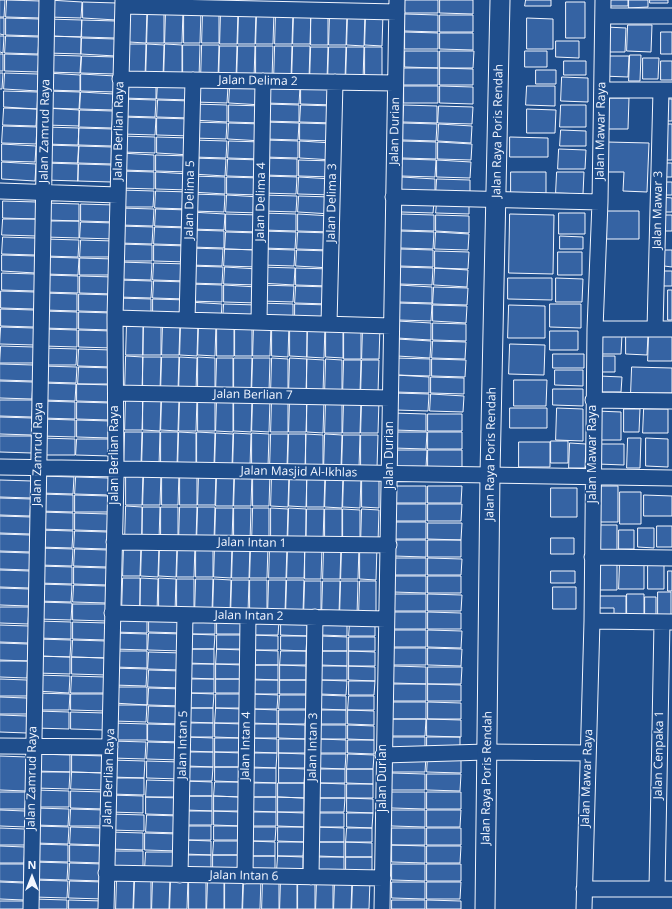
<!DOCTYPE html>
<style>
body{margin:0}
#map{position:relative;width:672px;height:909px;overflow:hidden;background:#1f4e8c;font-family:"Open Sans",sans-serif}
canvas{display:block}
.north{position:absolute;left:12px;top:857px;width:40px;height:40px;-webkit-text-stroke:3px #1f4e8c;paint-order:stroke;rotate:0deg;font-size:11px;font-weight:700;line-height:16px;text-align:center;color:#f2f6ff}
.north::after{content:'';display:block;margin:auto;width:14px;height:18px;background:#f2f6ff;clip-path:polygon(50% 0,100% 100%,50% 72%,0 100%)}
</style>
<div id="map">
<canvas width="672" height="909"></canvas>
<div class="north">N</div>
</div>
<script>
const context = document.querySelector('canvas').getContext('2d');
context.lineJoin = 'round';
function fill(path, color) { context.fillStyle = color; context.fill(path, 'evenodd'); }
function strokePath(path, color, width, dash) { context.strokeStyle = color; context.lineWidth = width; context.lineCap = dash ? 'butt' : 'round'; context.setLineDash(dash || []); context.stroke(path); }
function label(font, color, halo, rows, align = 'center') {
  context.font = font + ' "Open Sans",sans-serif'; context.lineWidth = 3; context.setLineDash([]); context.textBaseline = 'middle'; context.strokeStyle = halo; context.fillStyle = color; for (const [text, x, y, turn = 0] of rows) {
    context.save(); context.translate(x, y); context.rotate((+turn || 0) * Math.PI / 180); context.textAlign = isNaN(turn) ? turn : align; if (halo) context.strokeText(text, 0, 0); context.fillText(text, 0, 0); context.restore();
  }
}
const building = new Path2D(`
 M0,0H5L4,17H0Z
 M7,0L41,1L40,18L6,17Z
 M49,0L82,2L81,18L48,17Z
 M405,0H438V13H405Z
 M440,0H473V14L440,13Z
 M526,0H551V6H525Z
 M604,0H628V6H604Z
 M629,0H648V7L629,8Z
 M650,0H668V3H650Z
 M83,2L117,3L116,20L83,18Z
 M566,2H585V38H566Z
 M130,9H147L146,43L129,42Z
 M148,9L164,10V43H147Z
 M166,9L183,10L182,43H165Z
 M184,10H201L200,43H184Z
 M203,10H219V43H202Z
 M221,10L238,11L237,44H220Z
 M239,11H256L255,44H238Z
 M257,11H274L273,44H256Z
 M276,11H293L292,44H275Z
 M294,11H311L310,44H293Z
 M311,12H328V45H311Z
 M330,12H347L346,45H329Z
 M348,12H365L364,46L347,45Z
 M366,12L383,13L382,46L365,45Z
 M405,14L438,15V32L405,31Z
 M440,15H473V32H440Z
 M0,18H4V35L0,34Z
 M6,18L39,19V36L6,35Z
 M527,18L553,19V49H527Z
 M48,19L82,20L81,37L48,36Z
 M82,20L116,21L115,38L82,37Z
 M628,25H652L651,52L627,51Z
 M606,27L626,28L625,52H606Z
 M405,32L438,33V49H405Z
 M661,32H672V54H661Z
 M440,33H473V50L440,49Z
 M0,36H4L3,53L0,52Z
 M6,36L39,37L38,54L5,53Z
 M48,36L81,37V54L47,53Z
 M82,38L115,39V56L81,54Z
 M556,41H579V58L556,57Z
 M129,44H146L145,78L128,77Z
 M147,44L164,45L163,78H146Z
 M165,44L182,45V78H164Z
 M183,45H200L199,78H183Z
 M202,45H219L218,79L201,78Z
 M220,46H237L236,79H219Z
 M238,46H255L254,79H237Z
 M256,46H273L272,79H256Z
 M275,46H292L291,79H274Z
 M293,46H310L309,80L292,79Z
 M311,47H328L327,80H310Z
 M329,47H346L345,80H328Z
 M347,47H364L363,81L346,80Z
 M365,47H382V81L365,80Z
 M405,51H438V68L405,67Z
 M440,51H474L473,68H440Z
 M525,51H547V67H525Z
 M0,54H3V71H0Z
 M5,54L39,55L38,72L5,71Z
 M48,55L81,56L80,73L47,72Z
 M630,55H641L640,81H629Z
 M82,56L115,57L114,74L81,73Z
 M603,56H629L628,77L602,76Z
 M643,58H659L658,79H643Z
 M564,61H586V75H564Z
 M661,61H672V80H661Z
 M404,68H438V85H404Z
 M440,68L473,69V85H440Z
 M536,70H556V84H536Z
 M0,73H3L2,89H0Z
 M5,73L38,74V91L4,89Z
 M47,73L80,75V91L46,90Z
 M81,74L115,76L114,92L81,91Z
 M562,77L588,78V102L561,101Z
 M123,81L156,82V99L122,98Z
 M158,82L191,83V100L157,99Z
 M194,85L228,86L227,103L194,102Z
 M266,86L300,87L299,104L265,103Z
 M404,86H438V103H404Z
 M440,86L473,87V104L440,103Z
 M527,86H555V106L526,105Z
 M230,87L263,88L262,105L229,103Z
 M301,87L335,88L334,105L301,104Z
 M4,91L38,92L37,109L4,107Z
 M46,91L80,92L79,109L46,108Z
 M81,92L114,94V110L80,109Z
 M607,98H629L628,129H607Z
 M122,99L156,100L155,117L122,116Z
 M664,99H672V121H663Z
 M158,100L191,101L190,118L157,117Z
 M194,104L227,105V122L193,120Z
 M266,104L299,105V122L265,121Z
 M229,105L263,106L262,123L229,122Z
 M301,105L334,106V123L300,122Z
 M404,105L437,106V123L403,122Z
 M561,105H586V127H560Z
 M439,106L473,107L472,124L438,123Z
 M4,108L37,109L36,126L3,125Z
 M46,108L79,110V126L45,125Z
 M527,109L556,110L555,133H527Z
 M80,110L113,111L112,128L79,127Z
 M122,117L156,118L155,135L122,134Z
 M157,118L191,119L190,136L157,135Z
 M194,122L227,123L226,139L193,138Z
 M265,122L299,123L298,140L265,139Z
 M229,123L262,124V141L228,139Z
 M300,123L334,124L333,141L300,140Z
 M403,123L437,124L436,141L403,140Z
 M439,124L472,126L471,143L438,141Z
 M665,124H672V160H664Z
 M3,126L37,127L36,144L2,143Z
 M46,127L79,128L78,145L45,144Z
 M79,128L113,129L112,146L79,145Z
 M561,130L586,131V146H560Z
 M122,136L155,137V153L121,152Z
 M157,137L190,138V155L157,153Z
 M510,137L548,138V157H510Z
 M193,140L227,141L226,158L193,157Z
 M265,140L298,141V158L264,157Z
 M229,141L262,142L261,159L228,158Z
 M300,141L333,143V160L300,158Z
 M403,141L436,142V159L402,158Z
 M438,142L472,144L471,160L438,159Z
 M607,142L649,143L647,192L623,191L624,172H607Z
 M2,144L36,146L35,162L2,161Z
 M45,145L79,146L78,163L45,162Z
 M79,146L112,147V164L78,163Z
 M559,149L586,150L585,169H558Z
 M121,153L154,155V171L121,170Z
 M156,155L190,156L189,172L156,171Z
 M192,158L226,159L225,176L192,174Z
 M264,158L297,159V176L264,175Z
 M228,159L261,160L260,177L227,176Z
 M402,159L436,160L435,177L401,176Z
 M299,160L333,161L332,177L299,176Z
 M437,160L471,162L470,178L437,177Z
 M2,162L36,164L35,181L2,179Z
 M45,163L78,164V181L44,180Z
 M661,163H672V177H660Z
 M79,164L112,165L111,182L78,181Z
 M121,171L154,172V189L120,188Z
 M156,172L189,174V190L156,189Z
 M511,172H546V195H511Z
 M557,172H584L583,194L556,193Z
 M192,176L225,177V194L191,192Z
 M264,176L297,177L296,194L263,193Z
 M227,177L260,178V195L227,194Z
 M299,177L332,179V195L298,194Z
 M402,177L435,179V195L401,194Z
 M437,179L470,180V197L436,195Z
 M665,182H672V195H665Z
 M121,190L154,191L153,207H120Z
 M156,191L189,192V209L155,208Z
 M192,194L225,195L224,212L191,211Z
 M227,195L260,197V213L226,212Z
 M263,195L297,196L296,212L263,211Z
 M299,196L332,197L331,214L298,212Z
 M661,197L672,198V212H661Z
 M3,201L37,202L36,219L3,218Z
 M401,201L434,202L433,213L401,212Z
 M437,202L469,203V214L436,213Z
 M46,203L79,204V221L46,220Z
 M81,204L115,205L114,222L81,221Z
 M120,208L154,209L153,226L120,225Z
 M156,209L189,210L188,227L155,226Z
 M607,211H639V239H607Z
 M191,212L225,214L224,230L190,229Z
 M263,213L296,214V231L262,230Z
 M559,213H585V234H559Z
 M226,214L260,215L259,232L226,231Z
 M298,214L332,216L331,232L298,231Z
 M401,214L434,215V231L400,230Z
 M510,214L554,215L553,274L509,273Z
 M436,215L469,216V233L436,231Z
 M661,215H672V231H661Z
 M3,219H36V236L2,235Z
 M46,221H79V238L45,237Z
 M81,222L114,223V239L80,238Z
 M120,226L153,227L152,244L119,243Z
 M155,227L188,228V245L154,244Z
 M190,230L224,231V248L190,247Z
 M262,231L296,232L295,249L262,248Z
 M400,231L434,232L433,249L400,248Z
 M226,232L259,233V250L225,249Z
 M298,232L331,233L330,250L297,249Z
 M436,232L469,234L468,250L435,249Z
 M560,236L583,237V249H560Z
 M3,237L36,238L35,255L2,254Z
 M45,239L79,240L78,257L45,256Z
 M81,240L114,241V257H80Z
 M119,244L152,245V261H118Z
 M154,245L187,246V262L154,261Z
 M190,248L223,249L222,266L189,265Z
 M225,249L258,250V267L224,266Z
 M261,249L295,250L294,266L261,265Z
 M400,249L433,250V267L399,266Z
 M297,250L330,251V268L296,266Z
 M665,250H672V267L664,266Z
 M435,251L469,252L468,269L435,268Z
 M558,252H582V275H558Z
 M2,255L36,256L35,273L2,271Z
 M45,257L79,258L78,275L45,274Z
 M80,258L114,259L113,275H80Z
 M119,262L152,263L151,280L118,279Z
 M154,263L187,264V281L153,280Z
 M189,266L223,267L222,284L189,283Z
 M225,267L258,269L257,285L224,284Z
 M261,267L295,268L294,285L260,283Z
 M399,267L433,268L432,285L399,284Z
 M296,268L330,269L329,286L296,285Z
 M435,268L468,270L467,287L434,285Z
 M664,271H672V286H663Z
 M2,273L35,274V291L2,290Z
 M45,275L78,276V293L44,292Z
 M80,276L114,277L113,294L80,293Z
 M508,278H552V300L508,299Z
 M556,278L583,279L582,302H556Z
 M118,280L152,281L151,298L118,297Z
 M154,281L187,282L186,299L153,298Z
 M189,284L222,285V302L188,301Z
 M224,285L257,287V303L224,302Z
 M260,285L294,286L293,302L260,301Z
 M399,285L432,287V303L398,302Z
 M296,286L329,287V304L295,303Z
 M434,287L468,288L467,305L433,304Z
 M668,290H672V320H668Z
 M1,291L35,292L34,309L1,308Z
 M44,293L77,294V311L44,310Z
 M79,294L113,295L112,312L79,311Z
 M118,298L151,299V316L117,315Z
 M153,299L187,300L186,317L153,316Z
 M189,302L222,304L221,320L188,319Z
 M260,303L293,304V321L260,320Z
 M398,303L432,304L431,321L398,320Z
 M224,304L257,305V321L223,320Z
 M295,304L329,305L328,322L295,321Z
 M550,304H581V328L550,327Z
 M433,305L467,306L466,323L433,321Z
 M509,305L545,306V338H508Z
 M1,309L34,310V327L1,326Z
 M44,311L77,312V329L43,328Z
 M79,312L112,313V330L79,329Z
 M127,321L143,322V355H126Z
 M398,321L431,323V340L397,338Z
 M144,322H161V355H143Z
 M163,322H180L179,355H162Z
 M181,322H198L197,356L180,355Z
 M199,322L216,323L215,356L198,355Z
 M217,323H234V356H217Z
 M235,323H252V356H235Z
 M254,323H271L270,356H253Z
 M272,323H289L288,357L272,356Z
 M290,323L307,324V357L290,356Z
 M433,323L466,324V341L433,340Z
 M308,324L325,325L324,358L307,357Z
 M326,324L343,325V358L326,357Z
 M344,325L361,326V359H344Z
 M363,326H380L379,359H362Z
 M1,327L34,328V345L0,344Z
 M44,329L77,330V347L43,346Z
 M79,330L112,331V348L79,347Z
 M550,331H578V350H550Z
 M626,334L648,335L647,355L626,354Z
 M649,334L672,335V361H648Z
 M596,335H622L621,354H596Z
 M397,339L431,341L430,358L397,356Z
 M433,341L466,342L465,359L432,358Z
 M510,344L545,345L544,375L509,374Z
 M1,346L34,347V363H0Z
 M44,348L77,349L76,365H43Z
 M79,349L112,350V367L78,366Z
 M553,354H584V368H553Z
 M126,356L143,357L142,390H125Z
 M596,356H615V372H595Z
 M143,357H161L160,391L143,390Z
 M162,357H179L178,391L161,390Z
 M180,357L197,358L196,391L179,390Z
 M198,357L215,358V391H198Z
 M217,358H233V391H216Z
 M234,358H252L251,392L234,391Z
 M253,358H270L269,392L252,391Z
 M272,358L288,359V392L271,391Z
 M290,358L307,359L306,392H289Z
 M397,358L430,359V376L396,375Z
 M307,359L324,360L323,393L307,392Z
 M326,359L342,360V393H325Z
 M432,359L466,360L465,377L432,376Z
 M344,360H361L360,393H343Z
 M362,360H379L378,393H361Z
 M0,364L34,365L33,381L0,380Z
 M43,366L77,367L76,383L43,382Z
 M79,367L112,368L111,384H78Z
 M632,367L672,368V393H631Z
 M555,370H583V386L555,385Z
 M396,375L429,377V393L395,392Z
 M599,376L622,377L621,392H599Z
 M431,377L464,378V394L431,393Z
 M514,380H547L546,406H514Z
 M0,381L33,382L32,399L0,398Z
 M42,383L76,384L75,401L42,400Z
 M77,384L111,385L110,402L77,401Z
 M553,389H583V406L553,405Z
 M395,393L429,394L428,411L395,410Z
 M431,394L464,396L463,412L430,411Z
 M126,397H143L142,430H125Z
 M143,397L161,398L160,431L143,430Z
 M162,397L179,398L178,431L161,430Z
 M180,398H197L196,431H179Z
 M198,398H215V431H198Z
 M217,398H233V432L216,431Z
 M234,398L252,399L251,432L234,431Z
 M253,398L270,399L269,432L252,431Z
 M272,398L288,399V432H271Z
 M290,399H307L306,432H289Z
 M307,399L324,400L323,433L307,432Z
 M326,399L342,400V433H325Z
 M0,400H33L32,417L0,416Z
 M344,400H361L360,433H343Z
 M362,400H379L378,433H361Z
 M42,401L75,402V419L42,418Z
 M77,402L111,403L110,420L77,419Z
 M510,408H547V428H510Z
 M557,408L583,409V441L556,440Z
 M624,409H640L639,432H624Z
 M644,409H668V433H643Z
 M596,411L621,412V440H595Z
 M393,413L426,414V431L393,430Z
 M428,414H462V431H428Z
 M0,417L32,418V435L0,434Z
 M42,419L75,420V437L41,436Z
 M77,420L110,421V438L77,437Z
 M125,432H142L141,465H124Z
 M143,432H160L159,466L142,465Z
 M161,432H178L177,466L161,465Z
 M179,432L196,433V466H178Z
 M197,432L215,433L214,466H197Z
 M393,432H427L426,449L393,448Z
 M428,432H462V449H428Z
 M216,433L233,434L232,467L215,466Z
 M234,433L251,434L250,467H233Z
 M252,433L269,434L268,467H252Z
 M271,434H288L287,467H270Z
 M289,434H306L305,467H288Z
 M306,434L323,435V468H306Z
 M325,434L342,435L341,468H324Z
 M343,435H360L359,468H342Z
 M361,435H378L377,468H361Z
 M0,436H32V453L0,452Z
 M42,438L75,439V455H41Z
 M628,438H641L640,468H627Z
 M646,438L668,439V467L646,466Z
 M77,439H110V456L76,455Z
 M551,441H568V463H551Z
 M519,442H550V467H519Z
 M570,443L586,444L585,468H569Z
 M599,444H624V465L598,464Z
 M393,450H427L426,467L393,466Z
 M428,450H462V467H428Z
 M126,471L143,472L142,505H126Z
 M144,472H161L160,505H143Z
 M162,472H179L178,505H162Z
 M180,472H197V505H180Z
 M199,472H216L215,505H198Z
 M217,473H234L233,506H216Z
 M235,473H252L251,506H234Z
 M253,473H270L269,506H253Z
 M272,473H289L288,507L271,506Z
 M290,473L307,474L306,507L289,506Z
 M307,474H325L324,507H307Z
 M326,474H343L342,508L325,507Z
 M344,474L361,475L360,508L343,507Z
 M362,474L379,475V508L362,507Z
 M41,476L74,477L73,494L40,493Z
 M76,477L109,478V495L75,494Z
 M0,480L32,481L31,498L0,497Z
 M393,486H426V503H393Z
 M428,486H462L461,503H428Z
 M594,486H618V522H594Z
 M551,488H577V517H551Z
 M620,492H641V524H620Z
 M40,494L73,495V512L39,511Z
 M75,495L109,496L108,512H75Z
 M644,495L672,496V516H644Z
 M0,498L31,499L30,516L0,515Z
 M393,504H426V521H393Z
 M428,504H462L461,521H428Z
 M126,506L142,507V540H125Z
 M143,507H160L159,540H142Z
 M161,507H178V540H161Z
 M180,507H197L196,541L179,540Z
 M198,507H215L214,541L197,540Z
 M216,508H233L232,541H215Z
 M234,508H251L250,542L234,541Z
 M253,508H269V542L252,541Z
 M271,508L288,509L287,542L271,541Z
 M289,508L306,509V542H288Z
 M307,509H324L323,543L306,542Z
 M325,509H342V543L325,542Z
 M343,509L360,510V543H343Z
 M362,509L379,510L378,543H361Z
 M40,512L73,513V530L39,529Z
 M75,513L109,514L108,531L75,530Z
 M0,516L31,517L30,534L0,533Z
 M393,522H426V539H393Z
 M428,523H462L461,540L428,539Z
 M594,525H617V552H594Z
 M657,526H672V547H657Z
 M638,528H654V548L638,547Z
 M39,530L73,531L72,548L39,547Z
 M619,530H634V549H619Z
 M75,531L108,532V549L74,548Z
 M0,534L30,535V552L0,551Z
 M551,538H574V554H551Z
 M393,540H426V557L393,556Z
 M428,540H461V557H428Z
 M124,543H141L140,576H123Z
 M142,543L159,544L158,577L141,576Z
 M160,543L177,544L176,577L159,576Z
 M178,543L195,544L194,577H177Z
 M196,544H213V577H196Z
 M215,544L232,545L231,578L214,577Z
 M233,544L250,545L249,578H232Z
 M251,544L268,545L267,578H250Z
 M270,545H287L286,578H269Z
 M288,545H305L304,578H287Z
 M305,545L322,546L321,579H305Z
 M324,546H341L340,579H323Z
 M342,546H359L358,579H341Z
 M360,546H377L376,580L360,579Z
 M39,548L73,549L72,566L39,565Z
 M75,549L108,550L107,567L74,566Z
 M0,552L30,553V570L0,569Z
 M393,558H426V575H393Z
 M428,558L462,559L461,575H428Z
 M620,561H644V589H619Z
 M593,562H617V590H593Z
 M648,565H664V589H648Z
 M39,566L72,567V584L38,583Z
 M74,567L107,568V585L74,584Z
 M0,570L30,571L29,588L0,587Z
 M551,571H575V583H551Z
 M668,571H672V591H668Z
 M393,576H426V593L393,592Z
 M428,576H461V593H428Z
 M123,578H140V611H122Z
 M141,578L158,579L157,612L140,611Z
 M159,578L176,579L175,612L159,611Z
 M177,579H194V612H177Z
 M196,579H213L212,612H195Z
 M214,579L231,580L230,613H213Z
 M232,580H249L248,613H231Z
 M250,580H267V613H250Z
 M269,580H286L285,613H268Z
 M287,580H304L303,613H286Z
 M305,581H321V614H304Z
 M323,581H340L339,614H322Z
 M341,581H358L357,615L340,614Z
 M360,581H376V615L359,614Z
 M38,584L72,585L71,602L38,601Z
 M74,585L107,586V603L73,602Z
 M553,587H576V609H553Z
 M0,588L29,589V606L0,605Z
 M658,592H671V617H658Z
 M393,594H426V611H393Z
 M428,594L462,595L461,611H428Z
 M627,594H644V615H627Z
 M597,596H626V614H614V608H597Z
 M645,597H656V615H645Z
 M38,602L72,603L71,620L38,619Z
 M73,604H107L106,621L73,620Z
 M0,607H29L28,624L0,623Z
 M393,612H426V629H393Z
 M428,612L461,613V629H428Z
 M114,615L147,616V633L114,632Z
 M149,616H182V633L149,632Z
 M189,620H215V634H189Z
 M217,620H243V634H217Z
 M38,621L71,622V639L37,638Z
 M253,621H279L278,635H253Z
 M281,621L307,622V636L281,635Z
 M73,622L107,623L106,640L73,639Z
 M321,622H347V636L321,635Z
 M350,622H375V636H349Z
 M0,625L29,626L28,643L0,642Z
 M393,630H426V647H393Z
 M428,630L462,631L461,648L428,647Z
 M114,633L147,634V650L113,649Z
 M149,633L182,634V651L148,650Z
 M189,634L215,635L214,649H188Z
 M217,635H243V649H217Z
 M253,635L278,636V650H252Z
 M281,636H307L306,651L281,650Z
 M321,636L347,637V651H321Z
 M349,637H375V651H349Z
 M37,639L71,640L70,657L37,656Z
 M73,640L106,641V658L72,657Z
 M0,643L28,644V661L0,660Z
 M393,648H426V665H393Z
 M428,648L462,649L461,666L428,665Z
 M188,649H214V664L188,663Z
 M217,649L243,650L242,664H216Z
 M252,650L278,651V665H252Z
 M114,651H147V668L114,667Z
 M281,651H306V665H280Z
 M321,651H347V666L321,665Z
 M349,651L375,652V666H349Z
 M149,652L182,653V670L148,669Z
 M37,656L70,657V674L36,673Z
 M72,657L105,658V675L72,674Z
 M0,661H28L27,678L0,677Z
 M188,664H214V679L188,678Z
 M216,664L242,665V679H216Z
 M252,665H278V680L252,679Z
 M280,665L306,666V680H280Z
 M321,666H347V680H321Z
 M349,666L375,667V681L349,680Z
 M393,666L426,667V684L393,683Z
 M428,667H462L461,684H428Z
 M113,668L147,669L146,686L113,685Z
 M149,670L182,671V688L148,687Z
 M37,675L70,676L69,693L36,691Z
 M72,676L105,677V693H71Z
 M0,679L27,680V696H0Z
 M188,679H214V693H188Z
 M216,679H242V693H216Z
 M252,680H278V694H252Z
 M280,680H306V694H280Z
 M321,680L347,681L346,695L320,694Z
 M349,681H375L374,695H349Z
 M393,684H426V701H392Z
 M428,684L461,685V701H428Z
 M114,687H147V705L113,703Z
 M149,688L182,689V706L148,705Z
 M36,693L70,694L69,710H36Z
 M188,693L214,694L213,708H187Z
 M71,694H105L104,711L71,710Z
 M216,694H242L241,708H216Z
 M252,694L278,695L277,709H252Z
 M280,695H306V709H279Z
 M320,695L346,696V710L320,709Z
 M349,696H374V710H348Z
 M0,697L27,698V714H0Z
 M392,702H426V719H392Z
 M428,702L461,703V719H428Z
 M113,705H147L146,722L113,721Z
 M149,706L182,707V724L148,723Z
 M187,708H213V723L187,722Z
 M216,708L241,709V723H215Z
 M252,709L277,710V724L251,723Z
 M279,710H306L305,724H279Z
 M320,710H346V724H320Z
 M348,710L374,711V725L348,724Z
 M36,711L69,712V729L35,728Z
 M71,712L105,713L104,730L71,729Z
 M0,715L27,716V733L0,732Z
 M392,719H426L425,736H392Z
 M427,719L461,720V737L427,736Z
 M114,723L147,724V740H113Z
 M187,723H213V737H187Z
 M215,723L241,724V738L215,737Z
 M148,724L182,725L181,742L148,741Z
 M251,724H277V738H251Z
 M279,724L305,725V739L279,738Z
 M320,725H346V739H320Z
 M348,725L374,726V740L348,739Z
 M187,737L213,738V752L187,751Z
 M392,737H425V752H392Z
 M427,737H460V751H427Z
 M215,738H241V752H215Z
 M251,738L277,739V753L251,752Z
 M279,739H305V753H279Z
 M320,739L346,740V753H320Z
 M348,740H374V754L348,753Z
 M112,741L146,742L145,759L112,758Z
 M148,742L181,743L180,760L147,759Z
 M187,752H213V767L187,766Z
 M215,752L241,753V767H215Z
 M251,753H277L276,768L251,767Z
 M279,753L305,754V768H279Z
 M37,754L70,755V772L36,771Z
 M320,754H346L345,769L319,768Z
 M348,754L374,755L373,769H347Z
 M72,755L105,756V773L72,772Z
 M392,755L426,756L425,772H392Z
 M0,756L27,757L26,791L0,790Z
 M428,756H461V773L427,772Z
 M111,760L145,761L144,778L111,777Z
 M147,761L180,762V779L147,778Z
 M187,767H213L212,781H186Z
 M215,767H241L240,782L215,781Z
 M251,768H276V783L250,782Z
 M279,768L305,769L304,783H279Z
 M319,769H345V783H319Z
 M347,769H373V784L347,783Z
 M36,772H70L69,789L36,788Z
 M72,772L105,773L104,790L71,789Z
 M392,773L425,774V790H392Z
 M427,774H461L460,791L427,790Z
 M111,778H144V795L110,794Z
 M147,780L180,781V797H146Z
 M186,781L212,782V796H186Z
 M215,782H240V797L214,796Z
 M250,783H276V797H250Z
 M278,783H304V798L278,797Z
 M319,783L345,784V798H319Z
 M347,784H373V798H347Z
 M36,790L69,791V807H35Z
 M71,791L105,792L104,809L71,808Z
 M0,792H26L25,809H0Z
 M392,792H425V809L392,808Z
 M427,792H461V809H427Z
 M110,795L143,796V813L110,812Z
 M186,796H212V811L186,810Z
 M214,796L240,797V811H214Z
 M146,797L180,798L179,815L146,814Z
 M250,797H276V812L250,811Z
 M278,797L304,798V812H278Z
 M319,798H345L344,812H319Z
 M347,798L373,799V813L347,812Z
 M36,808L69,809L68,826L35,825Z
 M71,809L104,810V826H70Z
 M0,810L25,811V827L0,826Z
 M392,810H425V827L392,826Z
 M427,810H461L460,827H427Z
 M186,811H212V825H186Z
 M214,811L240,812V826L214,825Z
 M250,812H276V826H250Z
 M278,812L304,813V827L278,826Z
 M319,813H344V827H318Z
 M347,813H373L372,828L347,827Z
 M111,814L144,815V831L110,830Z
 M147,815L180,816V833L146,832Z
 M35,826L69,827L68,844L35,843Z
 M186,826H211V840H185Z
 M214,826H240L239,840H214Z
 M71,827L104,828V845L70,844Z
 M250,827H276L275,841H250Z
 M278,827H304V842L278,841Z
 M318,827L344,828V842H318Z
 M0,828L25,829V845H0Z
 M347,828H372V842H346Z
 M392,828H425V845H392Z
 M427,828H461V845H427Z
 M110,832L143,833V850L109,849Z
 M145,833L179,834L178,851L145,850Z
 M185,840L211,841V855L185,854Z
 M214,841H239V855H213Z
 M250,841L275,842V856H249Z
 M278,842H304L303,856H278Z
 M318,842H344V857L318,856Z
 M346,842L372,843V857H346Z
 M35,844L68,845V862L34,861Z
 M70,845L103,846V863L70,862Z
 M392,845L425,846V863L392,862Z
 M0,846L25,847L24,863H0Z
 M427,846H461L460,863H427Z
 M110,851H143V868L109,867Z
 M146,852H179L178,869L145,868Z
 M185,855H211V869H185Z
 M213,855H239V870L213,869Z
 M249,856H275V870H249Z
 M278,856L303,857V871L277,870Z
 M318,857H344V871H318Z
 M346,857H372V871H346Z
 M34,862L68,863L67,880L34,879Z
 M70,863L103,864V881L69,880Z
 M0,864H24V882L0,881Z
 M392,864H425V881L392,880Z
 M427,864H461V881H427Z
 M117,876L134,877L133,909H116Z
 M135,877H151V909H134Z
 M153,877H170L169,909H152Z
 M171,877H188L187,909H170Z
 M189,877H206V909H189Z
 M208,878H224V909H207Z
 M225,878H243L242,909H225Z
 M244,878H261L260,909H243Z
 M263,878H279V909H262Z
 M281,878H297V909H280Z
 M317,879H333V909H316Z
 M335,879L352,880L351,909H334Z
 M353,879L370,880L369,909H352Z
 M34,880L68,881L67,898L34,897Z
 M298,880H315V909H298Z
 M70,881L103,882V899L69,898Z
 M0,882L24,883V900L0,899Z
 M392,882H425V899L392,898Z
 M427,882H461L460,899H427Z
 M34,899L67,900V909H34Z
 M69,900L103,901L102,909H69Z
 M392,900H425V909H392Z
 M427,900L461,901V909H427Z
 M0,901H24V909H0Z`);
fill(building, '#3563a3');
strokePath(building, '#f2f6ff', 1);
const minor = new Path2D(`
 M123,6L397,12
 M603,16H672
 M120,79L395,83
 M602,90H672
 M0,191L118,195
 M393,197L600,202
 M115,318L391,326
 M187,320L193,80
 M259,322L263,81
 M329,324L335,82
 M595,329H672
 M655,329L661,90
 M116,393L390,398
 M593,400L672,401
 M0,467L672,478
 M114,542L389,545
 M592,557L672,558
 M112,613L386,619
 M592,621L671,622
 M0,746L110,747
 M383,755L487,752L588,753
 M106,873L383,878
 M180,875L185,615
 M245,876L248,616
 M311,877L315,617
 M657,888L662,622
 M584,889H672
 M31,909L47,0
 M106,909L116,476L115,318L123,0
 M382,909L397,0
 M584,909L592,621L595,329L600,202L603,0`);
const tertiary = new Path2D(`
 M485,909L490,474L500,0`);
strokePath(minor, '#f2f6ff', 17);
strokePath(tertiary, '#f2f6ff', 21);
strokePath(minor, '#1f4e8c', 15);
strokePath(tertiary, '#1f4e8c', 19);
label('12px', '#f2f6ff', '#1f4e8c', [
 ["Jalan Delima 2",258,81,1],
 ["Jalan Zamrud Raya",45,131,-89],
 ["Jalan Berlian Raya",119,131,-89],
 ["Jalan Durian",395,131,-89],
 ["Jalan Raya Poris Rendah",498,131,-89],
 ["Jalan Mawar Raya",601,131,-89],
 ["Jalan Delima 5",190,200,-89],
 ["Jalan Delima 4",261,202,-89],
 ["Jalan Delima 3",332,203,-89],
 ["Jalan Mawar 3",658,210,-89],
 ["Jalan Berlian 7",253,395,1],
 ["Jalan Zamrud Raya",38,454,-89],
 ["Jalan Raya Poris Rendah",491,454,-89],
 ["Jalan Mawar Raya",593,454,-90],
 ["Jalan Berlian Raya",115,455,-90],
 ["Jalan Durian",390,455,-90],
 ["Jalan Masjid Al-Ikhlas",299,472,1],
 ["Jalan Intan 1",252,543,1],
 ["Jalan Intan 2",249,616,1],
 ["Jalan Intan 5",183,745,-89],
 ["Jalan Intan 4",246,746,-89],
 ["Jalan Intan 3",313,747,-89],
 ["Jalan Cenpaka 1",659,755,-89],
 ["Jalan Zamrud Raya",32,778,-89],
 ["Jalan Berlian Raya",109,778,-88],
 ["Jalan Durian",383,778,-90],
 ["Jalan Raya Poris Rendah",487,778,-89],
 ["Jalan Mawar Raya",587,778,-88],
 ["Jalan Intan 6",244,876,1]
]);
</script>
